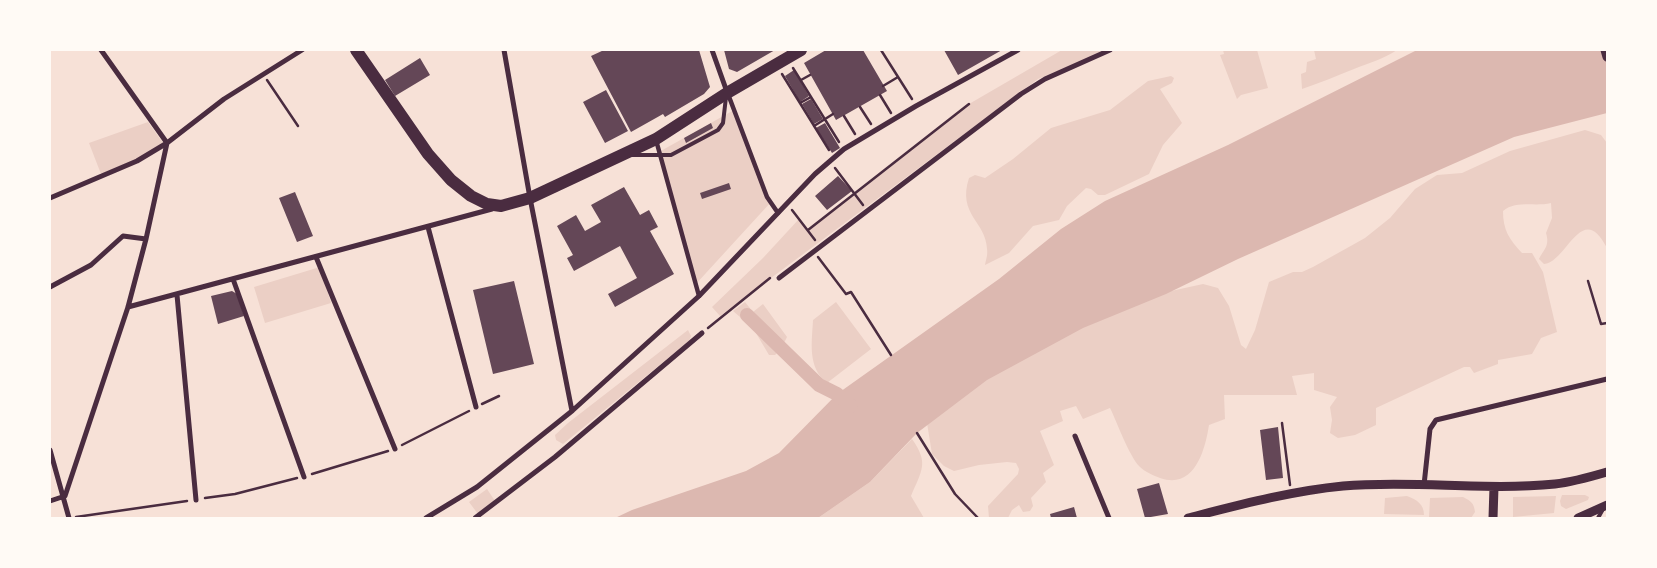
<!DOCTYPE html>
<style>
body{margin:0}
#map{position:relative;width:1657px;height:568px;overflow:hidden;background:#f7e1d7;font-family:Overpass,sans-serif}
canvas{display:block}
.frame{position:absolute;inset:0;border:51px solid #fffaf5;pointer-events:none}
</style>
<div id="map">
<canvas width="1657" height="568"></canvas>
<div class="frame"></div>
</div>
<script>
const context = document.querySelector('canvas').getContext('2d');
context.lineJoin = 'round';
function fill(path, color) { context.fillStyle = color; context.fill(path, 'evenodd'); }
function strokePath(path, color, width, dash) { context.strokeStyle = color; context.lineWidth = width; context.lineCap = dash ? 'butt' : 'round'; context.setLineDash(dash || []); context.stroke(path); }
fill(new Path2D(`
 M1062,50H1108L1038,79L720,316L712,307L763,258L799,219L807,230L969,104Z
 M1223,50H1257L1268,88L1241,95L1237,99L1220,55L1224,54Z
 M1314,50H1397C1383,59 1369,63 1354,69C1336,76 1320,83 1302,89L1301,74L1306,72L1307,62L1316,59Z
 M1171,76L1174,78L1172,83L1160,89L1182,123L1163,145L1149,174L1105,195H1098L1091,189L1086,188L1067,206L1059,220L1033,226L1009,253L985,265C986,260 988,254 987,249C986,221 957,215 969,178L975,175L985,178L1013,159L1051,128L1110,110L1148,81Z
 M734,110L771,202L695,285L659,152Z
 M148,122L166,147L101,174L89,143Z
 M1585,130L1601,135L1607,143V248C1582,199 1567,262 1544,264L1539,259C1544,249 1550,246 1546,233L1552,218L1551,203C1536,207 1516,200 1503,211C1503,230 1509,239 1522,253H1532L1543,272L1557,332L1541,338L1532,354L1498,360V364L1474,373L1470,367H1464L1376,408V425L1355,435L1338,438L1330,433L1332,420L1330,407L1337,397L1314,390V373L1292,376L1297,395H1224L1225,419L1209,425C1205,451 1194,490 1160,478C1154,476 1144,471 1140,467C1129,456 1117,422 1110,408L1083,419L1076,406L1060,411L1063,421L1040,431L1054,465L1043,473L1046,482L1031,498L1033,506L1030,511L1023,512L1019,505L1012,510L1008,518H989L988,506L1018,474L1019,469L1016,463L1007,462L979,465L954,471L944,466L932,454L927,423L975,384L1121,302L1203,284L1218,288L1229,306L1241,345L1246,349L1255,330L1269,282L1293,272H1302L1313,267L1365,238L1390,218L1415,189L1437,175L1462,173L1510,151Z
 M320,267L331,303L265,323L254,287Z
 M745,302L753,312L763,304L787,337L781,349L775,355H769L753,328L733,311Z
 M836,302L871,349L827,383C807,367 812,342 813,320Z
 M688,330L691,336L689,341L563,444L556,440L555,435L568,423Z
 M912,439C929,463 922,470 911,496L924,518H818L870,482Z
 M487,489L495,501L478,514L469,502Z
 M1562,495H1585L1589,497L1588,500L1566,509L1561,506L1560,501Z
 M1407,496C1417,500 1424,504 1424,515L1384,514L1385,498Z
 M1556,496L1554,513L1513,517V497Z
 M1463,497C1471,501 1474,503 1475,512L1471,518H1429L1430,498Z`), '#ebcfc5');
fill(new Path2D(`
 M1417,50H1607V113L1514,137L1238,259L1166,294L1083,328L987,380L917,433L870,482L818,518H615L632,510L746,471L779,453L837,394L999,279L1061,229L1105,201L1228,145Z`), '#dcb8b0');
strokePath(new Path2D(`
 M747,315L819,385L837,394L851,406`), '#dcb8b0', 14);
fill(new Path2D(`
 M604,50H699L710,87L704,94L665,117L663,114L631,132L591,56Z
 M724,50H775L737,72L729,69Z
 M826,50H863L887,91L836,120L804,63Z
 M944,50H1002L958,75Z
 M420,58L430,75L395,96L385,80Z
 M794,70L809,96L800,102L785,76Z
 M606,90L628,131L605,143L583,102Z
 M811,99L823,119L814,124L802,104Z
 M711,123L713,128L686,143L684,138Z
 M825,123L840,148L832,153L816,128Z
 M838,176L852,191L827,210L815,196Z
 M729,183L731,189L702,199L700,193Z
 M624,187L640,215L649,210L658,227L650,231L674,274L615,307L608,294L637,278L620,246L574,271L567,258L573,255L557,226L576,215L585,231L601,222L591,205Z
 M295,192L313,236L297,242L279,198Z
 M514,281L534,364L493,374L473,290Z
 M232,291L237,294L244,316L218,324L211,296Z
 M1278,427L1283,478L1266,480L1260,430Z
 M1159,483L1168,514L1145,518L1137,489Z
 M1074,507L1077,518H1051L1050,514Z`), '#644757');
strokePath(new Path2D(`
 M881,50L912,99
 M793,68L839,142
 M782,74L829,150
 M267,80L298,126
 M801,80L810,75
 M883,86L898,77
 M880,95L891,113
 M800,103L811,97
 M860,107L871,124
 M844,116L855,134
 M814,126L833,114
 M835,168L863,205
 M792,210L815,240
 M808,230L969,104
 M818,257L846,294L851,292L891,355
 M1588,281L1601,324L1607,323
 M708,328L770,278
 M482,404L499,396
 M1282,423L1290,485
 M917,433L955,494L978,518
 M402,445L469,411
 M312,474L388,451
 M205,498L235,494L297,478
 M76,517L187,501`), '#4a2c40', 2.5);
strokePath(new Path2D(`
 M631,155H671L718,130L723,123L726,97
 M1598,518L1603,509`), '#4a2c40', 4);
strokePath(new Path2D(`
 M728,94L767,197L778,213
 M656,140L699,296`), '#4a2c40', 4.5);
strokePath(new Path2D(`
 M504,50L530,198L572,411
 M712,50L727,92
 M50,198L137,161L167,143L224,99L302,50
 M428,227L476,407
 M316,257L395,449
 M779,278L1021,94L1045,79L1110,50
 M233,279L304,477
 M50,287L91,265L123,236L146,239
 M177,295L196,500
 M128,307L492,209
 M1075,436L1109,518
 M50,450L69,518
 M1424,485L1430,429L1436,420L1607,379
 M50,501L65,496L128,307L146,239L167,143L101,50
 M426,518L477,487L572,411L699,296L815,174L844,149L916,106L1018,50
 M475,518L555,457L702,333`), '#4a2c40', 5);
strokePath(new Path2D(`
 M1605,50L1607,57
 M1188,518C1239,505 1291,491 1343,486C1414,480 1485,491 1555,484C1573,482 1590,477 1607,472
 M1493,518L1494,487
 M1578,518L1607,505`), '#4a2c40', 9);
strokePath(new Path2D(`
 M356,50L428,154L451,180L471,196L487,204L501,206L530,198L656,139L727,93L801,50`), '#4a2c40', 12);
</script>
